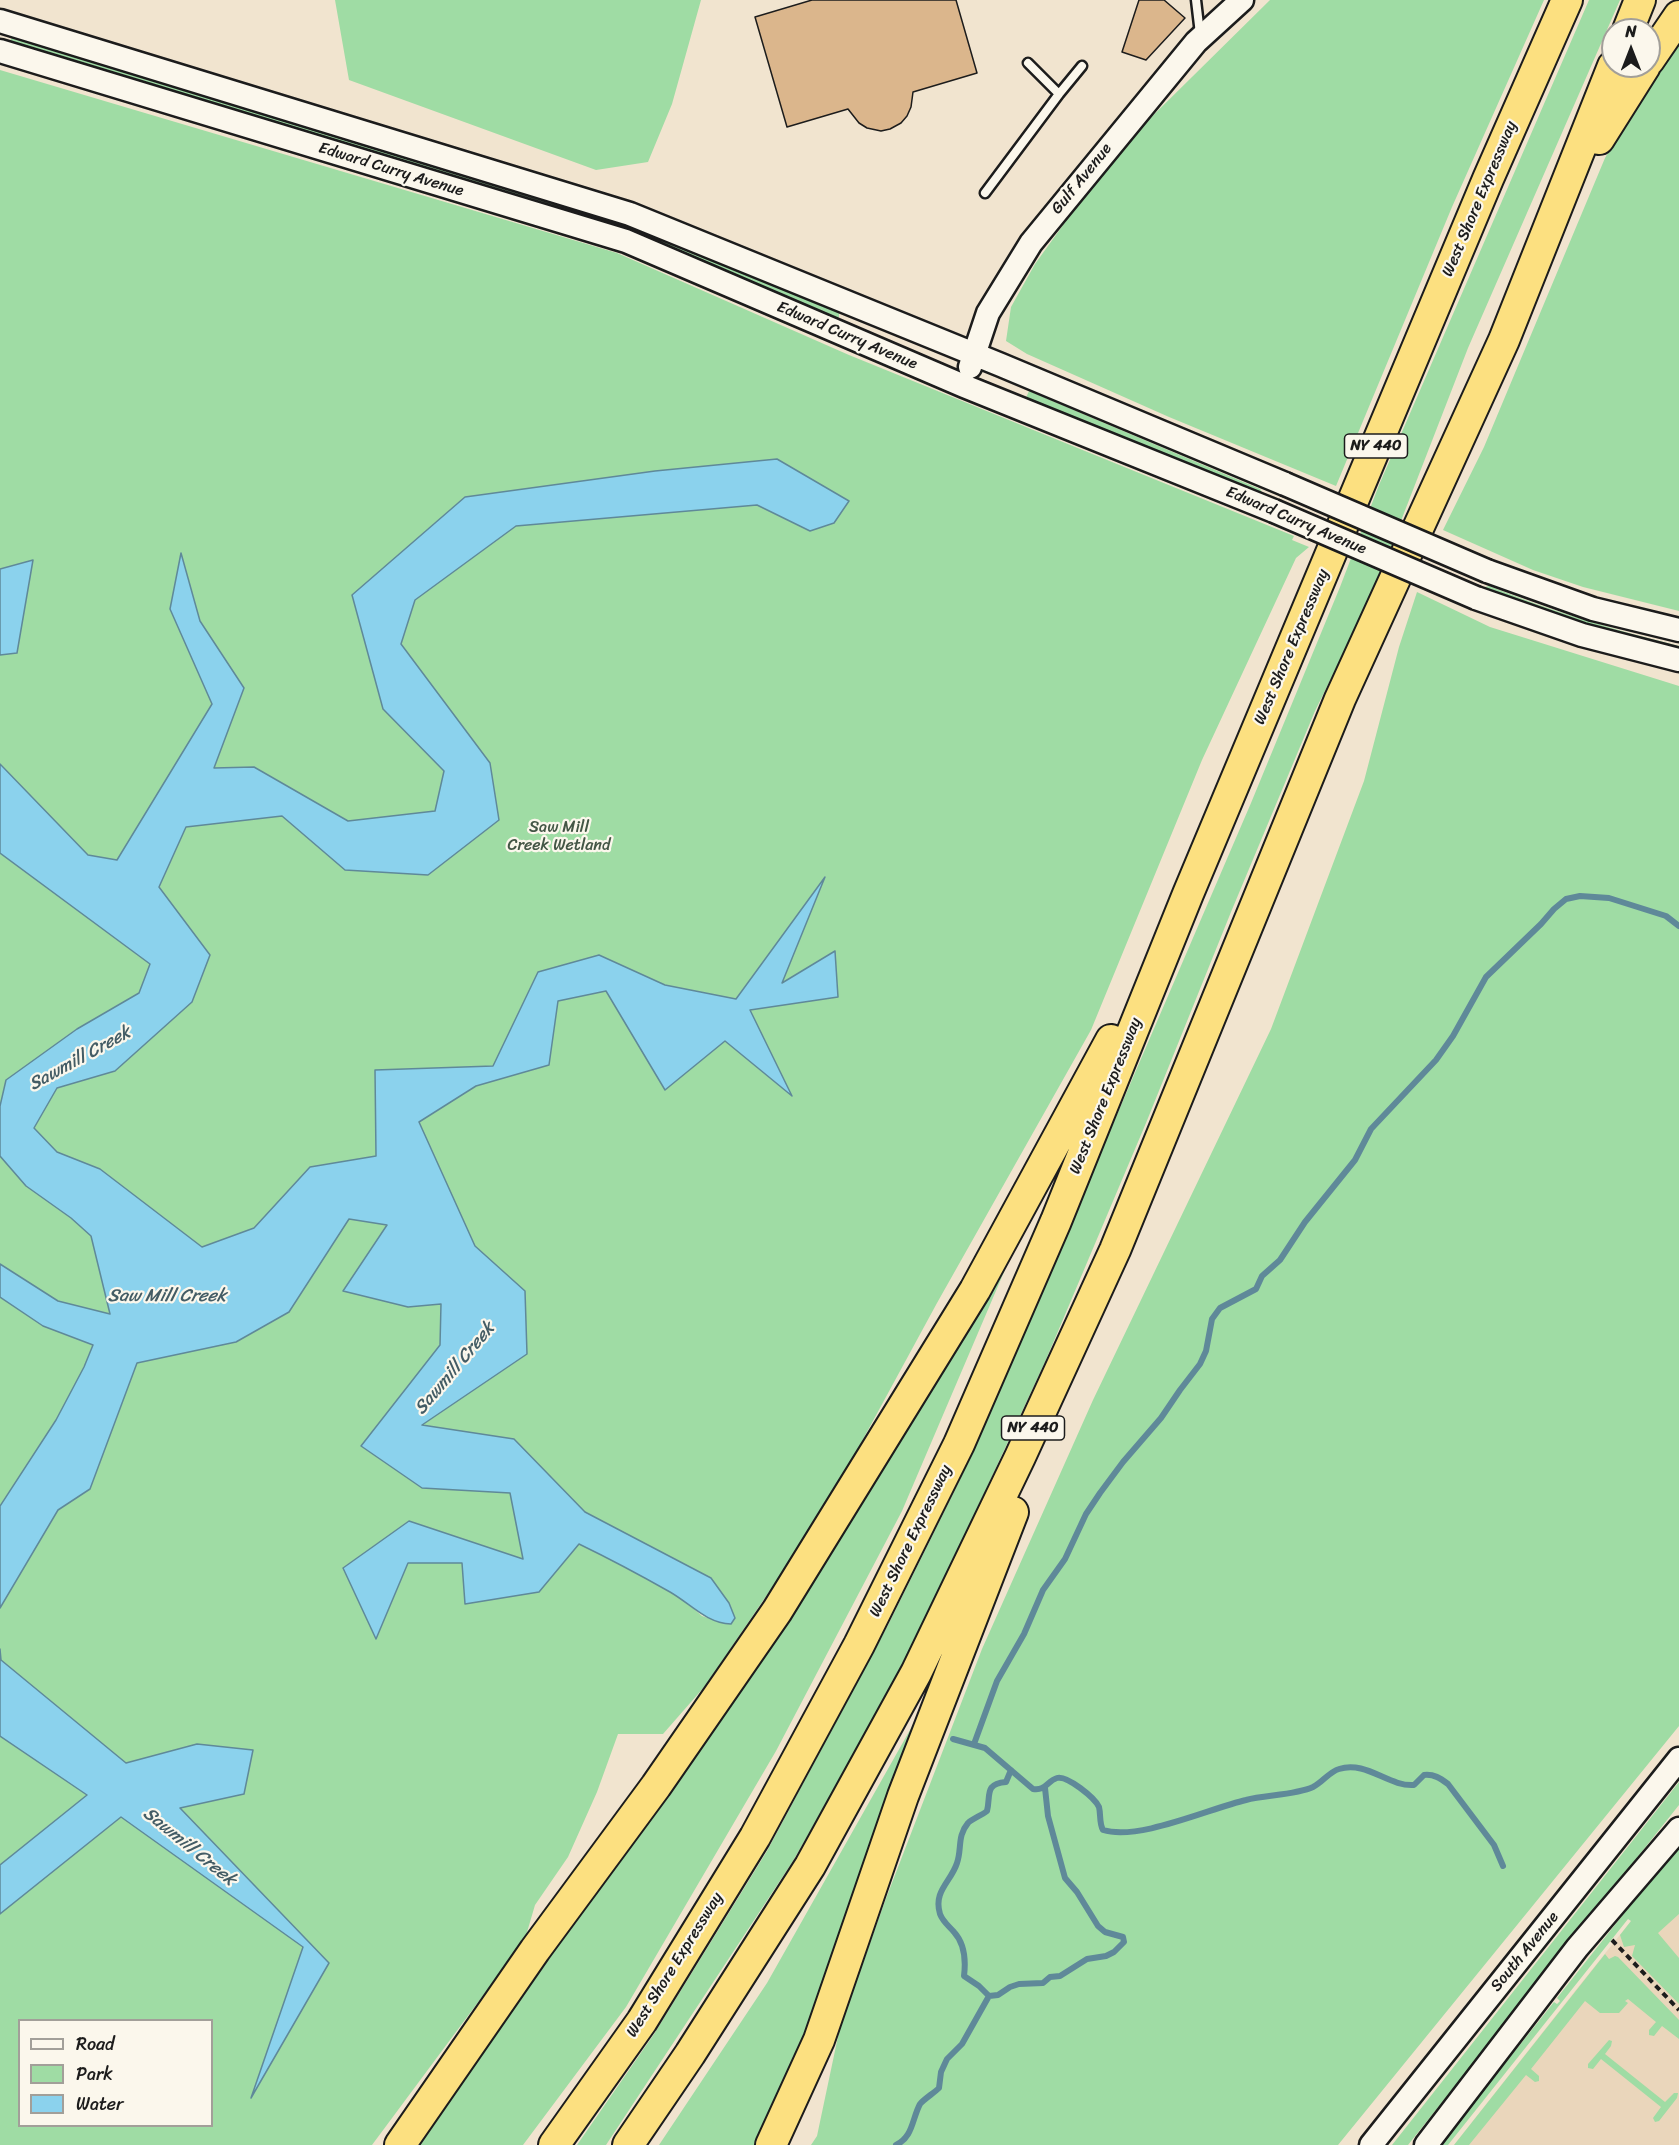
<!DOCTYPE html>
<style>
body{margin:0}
#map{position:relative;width:1679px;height:2145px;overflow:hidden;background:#f1e4cf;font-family:Sriracha,sans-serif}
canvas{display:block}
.legend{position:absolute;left:18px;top:2019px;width:195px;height:108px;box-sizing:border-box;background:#fbf7ec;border:2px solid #a29f99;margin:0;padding:8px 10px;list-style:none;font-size:18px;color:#1c1c1c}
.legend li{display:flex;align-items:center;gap:12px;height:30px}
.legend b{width:30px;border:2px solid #a29f99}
.north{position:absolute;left:1601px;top:18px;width:60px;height:60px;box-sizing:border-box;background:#fbf7ec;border:2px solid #a29f99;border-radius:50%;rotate:0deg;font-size:16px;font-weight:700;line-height:24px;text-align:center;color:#1c1c1c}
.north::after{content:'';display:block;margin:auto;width:21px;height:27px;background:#1c1c1c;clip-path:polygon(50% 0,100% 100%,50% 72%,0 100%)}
</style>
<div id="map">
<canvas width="1679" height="2145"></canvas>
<ul class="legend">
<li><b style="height:8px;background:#fbf7ec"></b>Road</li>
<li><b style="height:16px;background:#9fdca4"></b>Park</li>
<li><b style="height:16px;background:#8bd2ed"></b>Water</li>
</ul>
<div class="north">N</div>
</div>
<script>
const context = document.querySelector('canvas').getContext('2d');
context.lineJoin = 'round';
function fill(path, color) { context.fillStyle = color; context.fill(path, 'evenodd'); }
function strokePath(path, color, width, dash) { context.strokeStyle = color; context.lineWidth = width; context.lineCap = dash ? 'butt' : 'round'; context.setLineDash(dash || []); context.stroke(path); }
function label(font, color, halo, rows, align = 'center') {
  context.font = font + ' Sriracha,sans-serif'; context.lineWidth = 4.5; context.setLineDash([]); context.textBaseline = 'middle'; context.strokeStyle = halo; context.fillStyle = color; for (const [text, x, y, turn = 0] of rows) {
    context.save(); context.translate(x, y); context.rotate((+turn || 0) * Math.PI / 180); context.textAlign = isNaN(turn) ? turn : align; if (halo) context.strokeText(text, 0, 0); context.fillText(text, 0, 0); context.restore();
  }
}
fill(new Path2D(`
 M1679,1861V2145H1454L1575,1991Z`), '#ead6bb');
fill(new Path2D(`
 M335,0H701L672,104L648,162L596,170L349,80Z
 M1270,0H1544L1452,207L1336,486L1169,417L1027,354L1006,341L1011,307L1035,264L1115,153Z
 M1589,0H1620L1468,348L1373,593L1315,711L1231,912L1146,1123L1045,1362L949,1569L897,1678L793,1861L606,2145H577L654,2034L767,1851L888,1625L959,1482L1251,803L1340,587L1379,485Z
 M1679,34V611L1583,587L1533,570L1443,530L1484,447L1605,158L1666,50Z
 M13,36L604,215L839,311V317L836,320L9,42Z
 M0,70L617,253L849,355L1294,536L1292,540L1309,547L1296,558L1202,760L1091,1030L937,1303L824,1511L705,1686L663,1734H618L597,1792L568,1857L535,1905L525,1939L372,2145H0ZM729,1603L735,1618L723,1623L702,1616L693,1608ZM20,2020H212V2126H20Z
 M1029,391L1260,489L1263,494L1262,496L1025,400Z
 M1489,586C1551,611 1614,630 1679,646V654L1637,643L1485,591V587Z
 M1417,592L1490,627L1679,686V1726L1338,2145H811L817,2136L840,2027L885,1901L982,1649L1093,1400L1271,1029L1364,781L1399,647Z
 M1001,1257L1007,1265L902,1511L776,1751L626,2007L523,2145H415Z
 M919,1714L824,2000L758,2145H659L767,1983Z
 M1679,1782V1805L1408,2145H1392Z
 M1679,1844V1914L1658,1933L1679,1958V2004L1632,1956L1635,1945L1624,1947L1620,1935L1631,1921L1628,1919L1448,2145H1440L1554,2002L1557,2004L1560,2001L1557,1998Z
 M1605,1954L1609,1959L1615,1956L1618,1957L1679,2020V2039L1662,2026L1654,2036L1649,2035V2030L1656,2022L1628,1999L1625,2001L1628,2003L1619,2013H1600L1585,2001L1531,2069L1539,2076V2081L1535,2082L1526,2075L1469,2145H1454Z
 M1609,2040L1612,2041L1611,2046L1605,2054L1665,2102L1674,2093H1678L1677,2098L1659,2121L1655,2122L1653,2118L1661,2107L1601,2059L1593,2069L1588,2068V2064Z`), '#9fdca4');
const water = new Path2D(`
 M777,459L849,501L834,523L810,531L757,505L516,526L415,600L401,644L490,763L499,820L428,875L345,870L282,816L186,827L159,887L210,955L192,1002L115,1071L57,1088L34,1128L57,1152L100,1169L202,1247L254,1228L310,1167L376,1156L375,1070L493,1066L538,972L599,955L665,985L736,999L825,877L782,983L835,951L838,997L750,1010L792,1096L725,1041L665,1090L606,991L558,1001L549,1065L476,1086L419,1122L475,1246L525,1291L527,1354L422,1425L514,1439L585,1512L711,1578L729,1603L735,1618L731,1624C706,1623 691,1604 670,1592C640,1575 610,1559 579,1544L539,1592L465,1604L462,1563H408L376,1639L343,1568L409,1521L523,1559L510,1493L422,1488L361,1446L440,1345L441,1304L408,1307L343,1291L387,1225L349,1219L289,1312L236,1342L137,1363L90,1489L58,1510L0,1608V1506L56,1420L84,1367L93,1345L43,1326L0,1297V1264L58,1301L110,1314L91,1236L71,1218L26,1186L0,1156V1106L6,1080L77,1029L139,993L150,964L0,853V764L88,855L117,860L212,704L170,609L181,553L200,621L244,688L214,768L254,767L348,821L435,811L444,771L383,709L352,595L465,497L655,471Z
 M33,560L17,653L0,655V569Z
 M0,1649L1,1660L126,1763L197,1744L253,1750L244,1794L180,1808L329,1963L251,2098L303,1947L121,1817L0,1914V1865L87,1795L0,1736Z`);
fill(water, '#8bd2ed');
strokePath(water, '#5f8999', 1.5);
strokePath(new Path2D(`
 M953,1739L985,1748L1033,1789C1046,1791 1047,1781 1057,1778C1067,1775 1095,1798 1099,1807C1101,1815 1099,1823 1103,1830C1139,1841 1208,1809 1246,1800C1265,1795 1296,1795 1313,1787C1323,1782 1329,1772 1339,1769C1366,1760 1389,1787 1414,1785L1424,1775C1434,1774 1440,1778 1448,1784L1494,1845L1503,1866
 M974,1744L997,1681L1024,1634L1043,1590L1065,1559L1086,1514L1100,1493L1123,1462L1161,1418L1180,1390L1200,1364L1206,1351L1212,1319L1220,1308L1256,1289L1262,1276L1280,1260L1305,1222L1355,1160L1371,1129L1436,1060L1453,1036L1486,977L1541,924L1554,909L1566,899L1580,896L1609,898L1666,916L1679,926
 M989,1996L979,1986L964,1976C966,1960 965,1944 954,1932C949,1926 943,1922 940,1914C933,1891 951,1882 957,1863C962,1849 957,1836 968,1823C973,1818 981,1816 987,1811C991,1795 984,1784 1006,1782L1011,1770
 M896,2145C913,2137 912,2119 920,2104C924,2099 934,2093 939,2088L941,2072L947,2059L962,2044L989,1996L998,1995L1010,1987L1019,1984L1043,1983L1050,1977L1060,1976L1087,1959L1106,1956L1114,1952L1124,1942L1123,1937L1105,1932L1098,1926L1077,1892L1065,1878L1048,1816L1045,1788`), '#5f8999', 6);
const building = new Path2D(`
 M812,0H956L977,73L913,92L911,107L907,116L901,123L890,129L881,131L867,128L859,123L848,109L787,127L755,17Z
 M1139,0H1164L1185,18L1146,60L1122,52Z`);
fill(building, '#dbb68c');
strokePath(building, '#1c1c1c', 1.5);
const lane = new Path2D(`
 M1196,0L1200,34
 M1059,94L1082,66
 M985,193L1059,94L1028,63`);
const secondary = new Path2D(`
 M0,21L630,214L1001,365L1285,484
 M0,51L626,241L964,386L1274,511
 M970,367L988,313L1031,243L1196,42L1242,0
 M1487,571L1593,609L1679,630
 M1476,598L1582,635L1679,660
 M1371,2145L1679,1759
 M1426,2145L1577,1948L1679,1829`);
const highway = new Path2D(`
 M1628,30L1640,0
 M1649,60L1679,16
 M1599,139L1645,66
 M400,2145L535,1950L656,1786L777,1611L975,1290L1111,1040
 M554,2145L642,2021L755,1837L859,1645L959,1444L1056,1221L1188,894L1488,179L1567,0
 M628,2145L690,2054L810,1866L916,1673L1020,1457L1115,1250L1340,699L1504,340L1613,66
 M771,2145L819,2040L903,1796L1013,1512`);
strokePath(lane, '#1c1c1c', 13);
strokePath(secondary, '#1c1c1c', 27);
strokePath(highway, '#1c1c1c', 34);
strokePath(new Path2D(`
 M1612,1940L1679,2010`), '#1c1c1c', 4, [6, 4.5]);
strokePath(lane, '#fbf7ec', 8);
strokePath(secondary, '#fbf7ec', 22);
strokePath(highway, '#fce080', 30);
const secondaryBridge = new Path2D(`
 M1285,484L1487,571
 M1274,511L1476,598`);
strokePath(secondaryBridge, '#1c1c1c', 27, []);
strokePath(secondaryBridge, '#fbf7ec', 22);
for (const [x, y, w] of [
 [1376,446,63],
 [1033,1428,63]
]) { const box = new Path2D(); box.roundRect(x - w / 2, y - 12, w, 24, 4.5); context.fillStyle = '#fbf7ec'; context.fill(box); strokePath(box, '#1c1c1c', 1.5); }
label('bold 15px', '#1c1c1c', null, [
 ["NY 440",1376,446],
 ["NY 440",1033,1428]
]);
label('16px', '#1c1c1c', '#fbf7ec', [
 ["Edward Curry Avenue",391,170,17],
 ["Gulf Avenue",1082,179,-51],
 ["West Shore Expressway",1480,199,-67],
 ["Edward Curry Avenue",847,336,23],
 ["Edward Curry Avenue",1296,521,23],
 ["West Shore Expressway",1292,647,-67],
 ["West Shore Expressway",1106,1096,-68],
 ["West Shore Expressway",911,1541,-64],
 ["South Avenue",1525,1952,-51],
 ["West Shore Expressway",675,1965,-58]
]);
label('16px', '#435645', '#fbf7ec', [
 ["Saw Mill",559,828],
 ["Creek Wetland",559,846]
]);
label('italic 18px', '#435c65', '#fbf7ec', [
 ["Sawmill Creek",80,1059,-29],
 ["Saw Mill Creek",167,1296],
 ["Sawmill Creek",455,1369,-50],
 ["Sawmill Creek",189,1847,39]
]);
</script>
